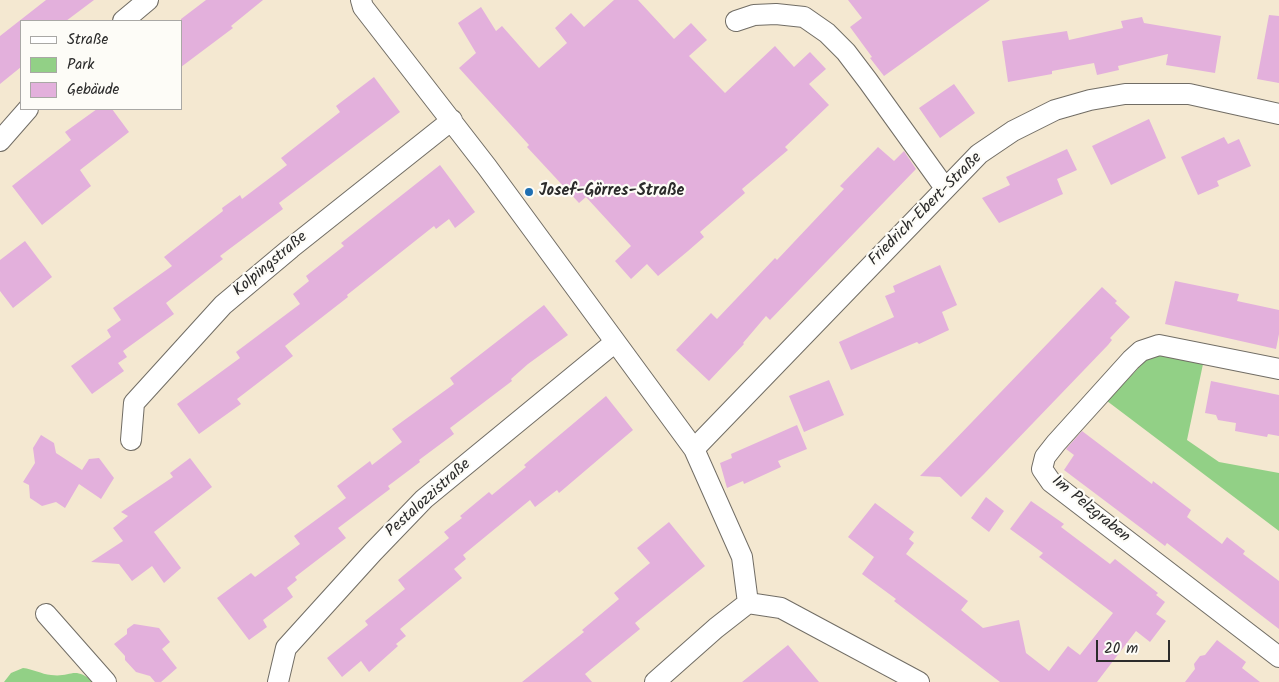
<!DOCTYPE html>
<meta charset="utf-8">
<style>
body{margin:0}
#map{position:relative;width:1279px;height:682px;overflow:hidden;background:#f4e8d1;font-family:Kalam,sans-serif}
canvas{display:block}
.legend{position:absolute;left:20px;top:20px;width:162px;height:90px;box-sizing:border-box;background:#fdfcf7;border:1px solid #a9a8a5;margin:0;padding:6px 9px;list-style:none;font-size:15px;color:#2b2b2b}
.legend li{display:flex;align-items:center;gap:10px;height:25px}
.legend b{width:25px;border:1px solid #a9a8a5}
.scale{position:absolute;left:1096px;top:640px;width:74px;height:22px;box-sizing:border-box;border:2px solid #2b2b2b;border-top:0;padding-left:6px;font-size:15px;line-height:18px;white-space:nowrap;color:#2b2b2b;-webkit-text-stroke:4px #fdfcf7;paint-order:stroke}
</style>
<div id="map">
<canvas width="1279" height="682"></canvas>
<ul class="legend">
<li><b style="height:6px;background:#fff"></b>Straße</li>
<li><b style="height:14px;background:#92d086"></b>Park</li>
<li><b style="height:14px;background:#e3b0dc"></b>Gebäude</li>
</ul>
<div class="scale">20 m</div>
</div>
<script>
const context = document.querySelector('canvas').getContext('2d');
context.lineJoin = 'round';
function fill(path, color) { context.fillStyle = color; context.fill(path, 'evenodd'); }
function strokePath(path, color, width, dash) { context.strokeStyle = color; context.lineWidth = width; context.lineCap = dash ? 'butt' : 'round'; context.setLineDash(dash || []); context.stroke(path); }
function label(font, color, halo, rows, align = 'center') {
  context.font = font + ' Kalam,sans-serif'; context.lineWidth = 4.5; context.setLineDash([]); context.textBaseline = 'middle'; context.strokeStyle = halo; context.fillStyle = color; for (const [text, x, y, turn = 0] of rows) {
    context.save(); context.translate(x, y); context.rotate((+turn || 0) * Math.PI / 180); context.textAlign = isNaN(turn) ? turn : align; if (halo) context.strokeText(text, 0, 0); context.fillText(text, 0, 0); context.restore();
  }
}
fill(new Path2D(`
 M1162,355L1203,364L1187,440L1219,462L1279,473V531L1107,401L1148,358Z
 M23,668C33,669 41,674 51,675C71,678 74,665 93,682H4L11,673Z`), '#92d086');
fill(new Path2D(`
 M46,0H94L66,21H21V67L0,84V36Z
 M206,0H263L231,26L233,28L181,67V19Z
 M614,0H638L674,39L691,23L707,40L689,56L725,93L775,46L794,67L810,52L826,69L809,84L829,105L785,147L788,150L742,189L745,193L700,232L704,237L688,251L658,276L647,264L631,279L615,261L631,246L586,197L579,203L527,147L529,145L459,68L476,53L458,23L481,7L496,31L502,26L539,68L567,43L555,28L571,13L584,27Z
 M848,0H990L884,76L870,58L872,57L850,27L862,18Z
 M1269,15L1279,16V83L1257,79Z
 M1142,17L1144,23L1221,36L1215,73L1166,65L1168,54L1118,66L1119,70L1097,75L1094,63L1052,71V74L1008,82L1002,41L1067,31L1069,40L1123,28L1121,21Z
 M374,77L400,112L279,203L283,209L220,256L223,259L166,303L174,314L123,351L127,357L118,363L124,371L92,394L71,366L111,337L107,330L121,320L113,308L172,266L164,257L223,211L222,208L240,195L242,199L287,165L281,158L340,112L336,106Z
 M954,84L975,113L940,138L919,108Z
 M97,109H112L129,132L80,170L91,186L42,225L12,186L71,140L65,132Z
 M1149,119L1166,158L1111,185L1092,146Z
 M1224,137L1228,144L1239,139L1251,166L1217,181L1219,186L1198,195L1181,157Z
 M878,147L894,161L904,151L916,169L770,320L766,316L743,343L744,344L709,381L676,350L711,313L717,319L775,258L777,260L844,189L840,186Z
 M1067,149L1077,170L1057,179L1063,194L999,223L982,198L1010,185L1006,177Z
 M440,165L475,212L455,228L449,219L436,229L434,226L347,295L348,297L285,346L293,356L237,399L241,404L199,434L177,404L240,358L236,352L300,304L293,294L309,281L306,276L344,246L341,243Z
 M25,241L52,277L13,308L0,291V260Z
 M940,265L957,305L942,312L949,330L919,344L917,342L851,370L839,342L894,317L885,296L895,292L893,286Z
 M1175,281L1239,294L1237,301L1279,310V334L1276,349L1165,324Z
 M1102,287L1117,301L1115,303L1130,317L1110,338L1112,340L1108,345L984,474L961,497L940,477L920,476Z
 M544,305L568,335L528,364L511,379L512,381L450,428L454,434L419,460L420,462L388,486L390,489L338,528L346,538L295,577L297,580L287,588L293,597L263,620L267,627L249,640L217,598L251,573L255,577L300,544L294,536L346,498L337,486L370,461L372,465L402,442L392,429L454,384L450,378Z
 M829,380L844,415L804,432L789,396Z
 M1211,381L1279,395V436L1268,434L1267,437L1235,431L1236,423L1218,420L1216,415L1205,413Z
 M606,396L633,430L559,493L557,490L535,507L530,500L463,555L466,559L454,569L462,578L400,629L406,636L396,644L398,646L369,672L361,661L342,677L327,658L368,625L365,621L405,589L398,580L449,538L444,532L462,518L460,516L489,492L492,495L526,467L524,465Z
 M797,425L807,449L778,461L781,467L744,484L743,481L727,488L720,463L732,458L731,454Z
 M1082,431L1152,484L1153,481L1191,510L1187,517L1222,544L1227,537L1245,551L1243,554L1279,581V629L1167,543L1165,546L1064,470L1074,455L1066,449Z
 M41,435L54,443L56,453L82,470L89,459L99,458L114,478L101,499L79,484L65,508L56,502L42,506L30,498L29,485L23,482L35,463L33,448Z
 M190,458L212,487L154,532L181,568L164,583L152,566L132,581L119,564L91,562L123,541L113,528L128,516L121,512L173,477L170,473Z
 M986,497L1004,511L989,532L971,518Z
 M1031,501L1064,524L1061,527L1110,564L1115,559L1158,593L1156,595L1165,602L1156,614L1166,621L1150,642L1136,631L1097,682H1000L894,601L896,599L862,574L874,557L848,537L875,503L914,532L909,539L914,543L906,554L968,601L961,610L983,628L1019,620L1026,653L1049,671L1068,646L1080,655L1113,613L1039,557L1043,553L1010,529Z
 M669,522L705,566L635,623L640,629L585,674L592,682H522L584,632L582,630L619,599L614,593L650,563L637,548Z
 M134,624L159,628L170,642L162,649L177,668L161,682H155L150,676L136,672L125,660V656L114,644L127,634V629Z
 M1217,640L1246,662L1242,668L1260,682H1185L1195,669L1194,664L1200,656L1205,655Z
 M788,645L819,682H742Z`), '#e3b0dc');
const street = new Path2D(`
 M361,0L363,7L487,167L694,449L742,557L748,603
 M123,21L148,0
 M736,21L754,15L776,14L804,17L827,33L846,52L868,81L945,188
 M0,141L28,109
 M1279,369L1159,345L1141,351L1131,360L1056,443L1045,457L1042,469L1051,482L1279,657
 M131,440L134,403L223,305L291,248L452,120
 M694,449L979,154L1013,131L1055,110L1090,100L1125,94H1189L1279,114
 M748,603L781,608L919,682
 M46,614L106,682
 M278,682L286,648L373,552L424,499L614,343
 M655,682L716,628L748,603`);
strokePath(street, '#716d65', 22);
strokePath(street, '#fff', 20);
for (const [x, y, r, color] of [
 [529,192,5,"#1f6fb2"]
]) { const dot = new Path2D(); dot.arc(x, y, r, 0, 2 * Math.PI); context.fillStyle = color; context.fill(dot); strokePath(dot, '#fdfcf7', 2); }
label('bold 16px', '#2b2b2b', '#fdfcf7', [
 ["Josef-Görres-Straße",539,192]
], 'left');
label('16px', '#2b2b2b', '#fdfcf7', [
 ["Friedrich-Ebert-Straße",926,210,-45],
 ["Kolpingstraße",271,265,-40],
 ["Pestalozzistraße",429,499,-42],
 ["Im Pelzgraben",1090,510,39]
]);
</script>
